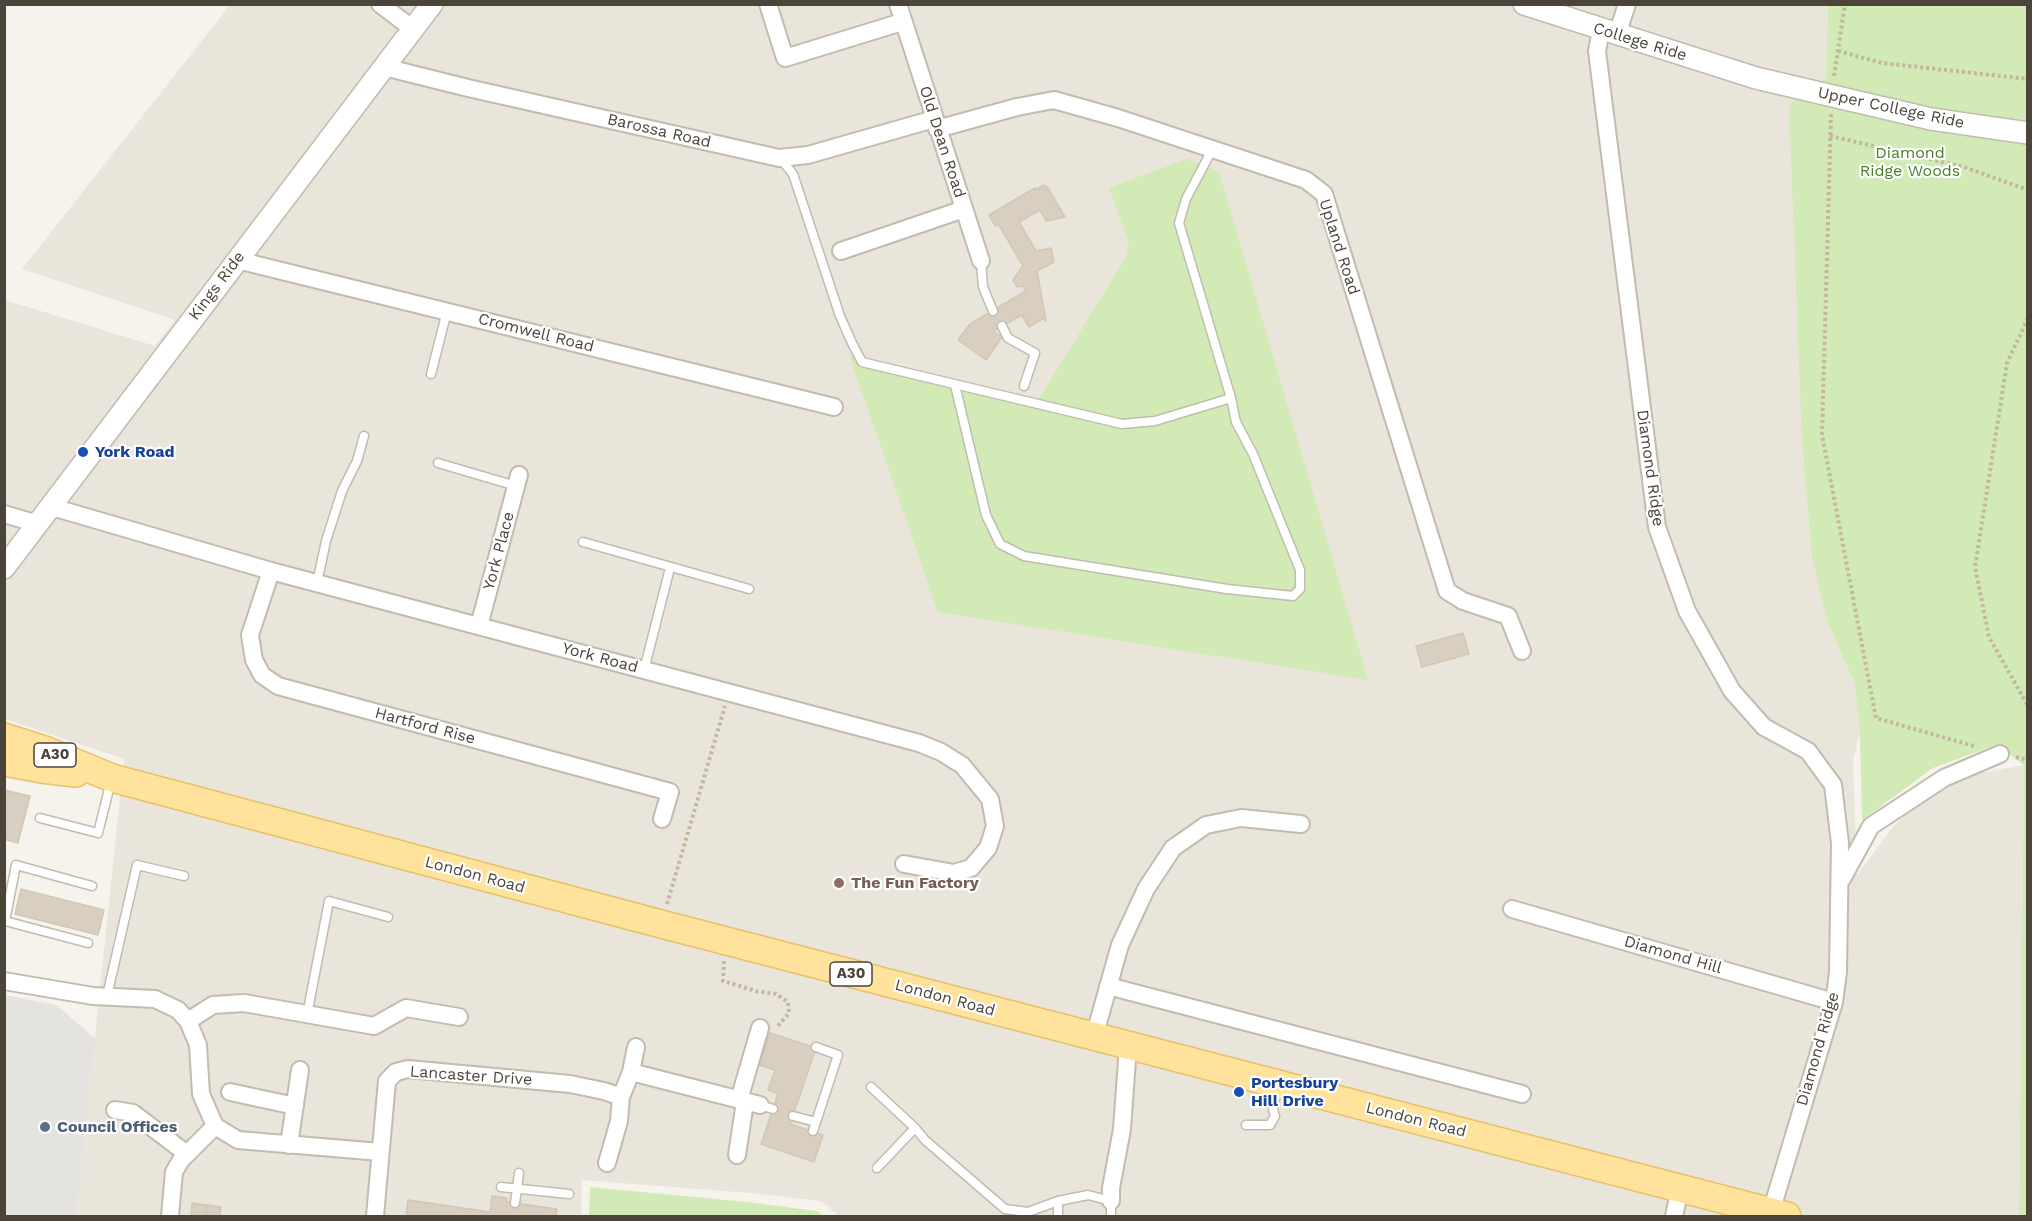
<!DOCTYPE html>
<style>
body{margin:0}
#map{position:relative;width:2032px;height:1221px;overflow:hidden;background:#f6f3ec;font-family:"Work Sans",sans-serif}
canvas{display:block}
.frame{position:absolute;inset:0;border:6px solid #4b4439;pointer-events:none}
</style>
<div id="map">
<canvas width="2032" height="1221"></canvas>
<div class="frame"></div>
</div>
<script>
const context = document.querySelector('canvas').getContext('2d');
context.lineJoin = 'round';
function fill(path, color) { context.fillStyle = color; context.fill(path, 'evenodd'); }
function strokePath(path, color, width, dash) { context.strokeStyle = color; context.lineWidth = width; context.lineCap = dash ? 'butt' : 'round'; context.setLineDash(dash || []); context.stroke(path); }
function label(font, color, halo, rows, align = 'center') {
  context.font = font + ' "Work Sans",sans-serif'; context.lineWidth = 4.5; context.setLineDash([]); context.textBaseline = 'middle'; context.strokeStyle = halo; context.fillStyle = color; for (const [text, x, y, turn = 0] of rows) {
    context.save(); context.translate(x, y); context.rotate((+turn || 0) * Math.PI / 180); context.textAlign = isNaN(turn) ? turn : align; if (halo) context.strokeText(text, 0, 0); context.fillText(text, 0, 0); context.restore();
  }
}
fill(new Path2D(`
 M230,5H1828L1826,78L1802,442L1812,559L1827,620L1855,685L1860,733L1853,760L1857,875L1893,827L1913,807L1951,782L1980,773L2024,765L2019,1216H839L821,1201L750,1193L582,1180L581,1216H76L124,759L5,719V300L155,346L175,320L22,269Z`), '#eae5da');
fill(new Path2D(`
 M1828,5H2027V1216H2019L2024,766L1998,744L1933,768L1862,820L1860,733L1855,685L1827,620L1812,559L1802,442L1789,105L1826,78Z
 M1186,159L1219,172L1368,680L938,612L849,355L1039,399L1126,257L1129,243L1109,188Z
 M590,1187L747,1202L817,1211L824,1216H589Z`), '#d2eab5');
fill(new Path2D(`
 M5,995L56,1005L95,1038L76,1216H5Z`), '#e5e3e0');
const building = new Path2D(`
 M1044,185L1048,188L1065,217L1046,221L1040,210L1019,222L1036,251L1051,248L1054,262L1037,271L1046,321L1044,318L1029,327L1022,315L993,331L1002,337L986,360L958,340L970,324L1026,291L1023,286L1017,287L1013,280L1023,266L999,225L995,226L989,215L1035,188V190Z
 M1463,633L1469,654L1422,667L1416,646Z
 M4,790L30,796L18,843L4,839Z
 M21,889L104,910L98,935L15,914Z
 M770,1033L816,1048L790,1124L823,1135L814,1162L761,1144L778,1094L768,1090L775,1070L759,1065Z
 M492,1196L507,1198V1202L557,1209L556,1216H406L408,1200L490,1212Z
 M192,1203L207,1205L206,1216H191Z
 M207,1205L221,1207L220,1216H206Z`);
fill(building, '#d8cfc1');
strokePath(building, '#d3c7b4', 1.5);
const service = new Path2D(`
 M780,158L793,174L840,316L852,343L862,362L1122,424L1155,421L1231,398L1179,223L1186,199L1212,150
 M981,261L983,287L993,311
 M1002,326L1008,338L1035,353L1024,386
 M431,374L447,311
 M955,385L986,515L1000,544L1024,556L1227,589L1293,596L1300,589V570L1253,454L1236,422L1231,398
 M438,463L516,486
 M583,542L749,589
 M317,583L326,541L342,491L357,461L364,436
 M644,670L670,568
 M40,818L98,833L111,781
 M88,943L5,921L16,865L92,886
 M107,996L137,865L184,876
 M307,1015L329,901L388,917
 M871,1087L915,1128L925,1140L1005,1209L1028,1212L1058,1201L1088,1195L1111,1201V1216
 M760,1105L773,1109
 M793,1116L816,1122
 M1246,1125H1270L1275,1116L1273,1109L1277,1088
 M813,1131L838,1055L816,1047
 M877,1168L915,1128
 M501,1187L569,1194
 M515,1203L519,1173
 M1058,1216V1201`);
const minor = new Path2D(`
 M380,4L413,29
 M768,4L785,58L902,22
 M898,4L981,261
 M1601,30L1597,51L1657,527L1687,611L1732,691L1764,727L1808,751L1833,785L1840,843L1838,972L1834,1002L1771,1212
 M1617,35L1627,4
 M384,67L468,88L779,158L808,155L934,119
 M937,129L1017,107L1054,100L1118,118L1306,180L1324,194L1447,591L1463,601L1508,616L1522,651
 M841,251L964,209
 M237,260L834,407
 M52,507L271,571L919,743L941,752L962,765L990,799L995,826L988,848L971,868L954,873L904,864
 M4,514L38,524
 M271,571L250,635L254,660L262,675L278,686L670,792L662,819
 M479,626L519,475
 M1842,879L1871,826L1944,778L2000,754
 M1512,909L1834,1002
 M4,981L93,996L155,999L178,1010L188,1021L198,1045L201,1094L215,1126L238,1140L380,1152
 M1108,986L1522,1094
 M188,1021L213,1005L244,1003L374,1026L406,1008L459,1017
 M1094,1037L1120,945L1146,889L1173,848L1206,825L1241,818L1301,824
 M631,1072L760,1105
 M230,1092L295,1106
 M739,1100L760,1028
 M115,1110L133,1113L187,1154
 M289,1145L300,1070
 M737,1155L745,1102
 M607,1163L619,1121L621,1097L631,1072L636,1047
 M1111,1201V1188L1122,1129L1128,1046
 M170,1216L174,1172L181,1160L215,1126
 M375,1216L387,1081L396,1072L408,1069L570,1084L604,1091L621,1097
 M1674,1216L1680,1189`);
const tertiary = new Path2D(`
 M1524,4L1756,78L1931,119L2028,133
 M4,568L432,4`);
const primary = new Path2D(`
 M4,737L45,750L112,778L661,924L1787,1216
 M4,762L42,769L76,773`);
strokePath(service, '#c2bbae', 11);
strokePath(minor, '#c2bbae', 20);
strokePath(tertiary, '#c2bbae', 24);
strokePath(primary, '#e6c16a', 30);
strokePath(new Path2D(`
 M1838,51L1882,63L2028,79
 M1834,76L1845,4
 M1831,114L1822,435L1876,718L1974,746
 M1830,136L1964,167L2028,190
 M2028,318L2007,363L1975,567L1989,637L2028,706
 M2016,757L2028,760
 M667,904L725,706
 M724,961L723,981L756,991L776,994L788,1002L789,1013L777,1027`), '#c4b79f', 4, [3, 3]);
strokePath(service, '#fff', 8);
strokePath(minor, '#fff', 16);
strokePath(tertiary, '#fff', 21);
strokePath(primary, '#ffe39c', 27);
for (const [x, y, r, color] of [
 [83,452,6,"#1a4fb4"],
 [839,883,6,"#8d6e63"],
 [1239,1092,6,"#1a4fb4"],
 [45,1127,6,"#5c6f8a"]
]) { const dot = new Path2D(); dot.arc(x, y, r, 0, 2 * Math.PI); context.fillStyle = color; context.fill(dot); strokePath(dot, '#fff', 2); }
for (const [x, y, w] of [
 [55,755,42],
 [851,974,42]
]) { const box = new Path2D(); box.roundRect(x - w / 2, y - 12, w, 24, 4.5); context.fillStyle = '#fff'; context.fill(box); strokePath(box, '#4b4439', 1.5); }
label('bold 15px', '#4b4439', null, [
 ["A30",55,755],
 ["A30",851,974]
]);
label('16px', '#4b4439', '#fff', [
 ["College Ride",1640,42,17],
 ["Upper College Ride",1891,108,12],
 ["Barossa Road",659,131,13],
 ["Old Dean Road",942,142,72],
 ["Upland Road",1339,247,72],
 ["Kings Ride",217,286,-53],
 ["Cromwell Road",536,333,14],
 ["Diamond Ridge",1650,468,82],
 ["York Place",499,551,-75],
 ["York Road",600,658,15],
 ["Hartford Rise",425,726,15],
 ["London Road",475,875,15],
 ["Diamond Hill",1673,955,16],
 ["London Road",945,998,15],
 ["Diamond Ridge",1818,1049,-74],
 ["Lancaster Drive",471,1076,4],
 ["London Road",1416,1120,14]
]);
label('16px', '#4a7f2a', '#fff', [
 ["Diamond",1910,153],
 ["Ridge Woods",1910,171]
]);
label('bold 16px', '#164399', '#fff', [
 ["York Road",95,452],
 ["Portesbury",1251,1083],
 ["Hill Drive",1251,1101]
], 'left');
label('bold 16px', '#785e54', '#fff', [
 ["The Fun Factory",851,883]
], 'left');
label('bold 16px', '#4e5e75', '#fff', [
 ["Council Offices",57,1127]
], 'left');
</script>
